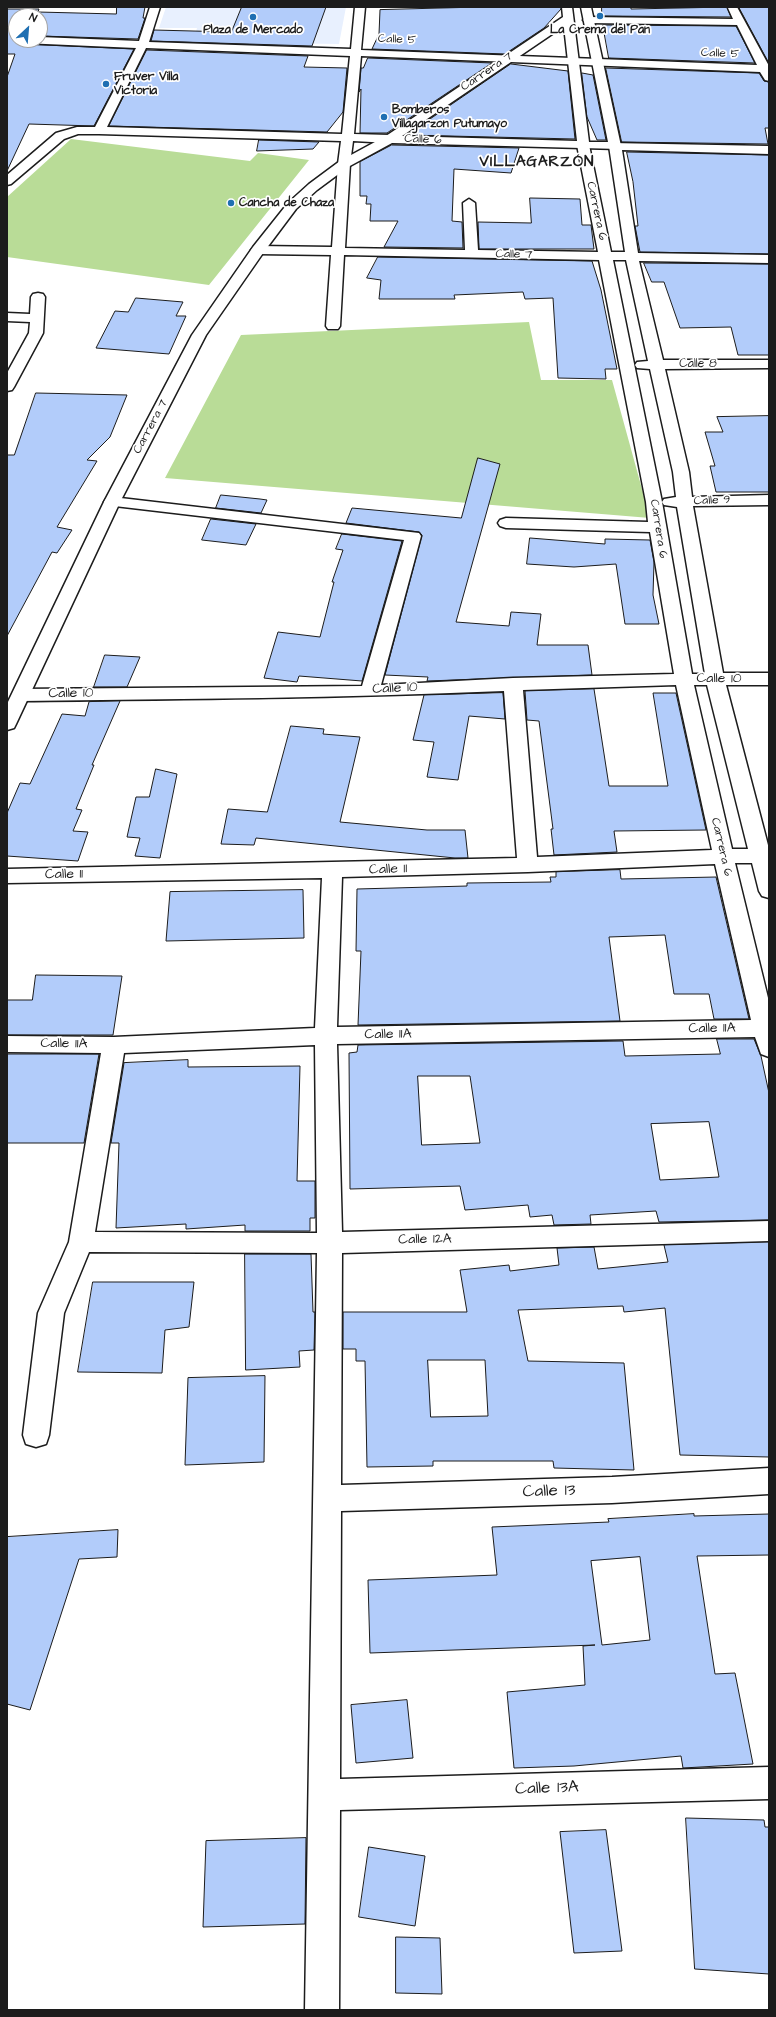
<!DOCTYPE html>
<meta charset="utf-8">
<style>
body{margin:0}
#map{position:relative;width:776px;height:2017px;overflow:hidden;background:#fff;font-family:"Architects Daughter",sans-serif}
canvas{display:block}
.frame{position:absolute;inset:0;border:8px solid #1c1c1c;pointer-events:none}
.north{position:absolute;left:8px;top:8px;width:40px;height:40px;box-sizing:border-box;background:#fff;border:1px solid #a4a4a4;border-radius:50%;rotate:26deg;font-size:11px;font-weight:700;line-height:16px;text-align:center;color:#1c1c1c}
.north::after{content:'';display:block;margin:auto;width:14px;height:18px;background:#1f6fb2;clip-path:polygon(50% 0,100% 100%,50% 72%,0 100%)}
</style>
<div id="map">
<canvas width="776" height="2017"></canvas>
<div class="frame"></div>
<div class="north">N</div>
</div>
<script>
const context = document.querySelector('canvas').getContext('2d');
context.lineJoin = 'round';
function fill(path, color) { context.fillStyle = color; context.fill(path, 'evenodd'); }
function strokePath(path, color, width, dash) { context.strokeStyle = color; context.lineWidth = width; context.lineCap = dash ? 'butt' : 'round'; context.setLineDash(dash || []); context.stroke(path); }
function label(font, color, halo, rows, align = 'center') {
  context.font = font + ' "Architects Daughter",sans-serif'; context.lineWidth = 3.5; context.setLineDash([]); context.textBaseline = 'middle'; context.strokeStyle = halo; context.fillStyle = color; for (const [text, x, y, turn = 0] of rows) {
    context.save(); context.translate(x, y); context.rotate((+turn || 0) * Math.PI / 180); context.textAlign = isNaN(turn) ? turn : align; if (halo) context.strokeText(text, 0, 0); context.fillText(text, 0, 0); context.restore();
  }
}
fill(new Path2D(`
 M166,7H346L339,44L193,42L197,28H159Z`), '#e8f0fe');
fill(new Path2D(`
 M71,139L250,161L258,153L309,160L209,285L7,257V197Z
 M529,322L541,380H612L650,518L165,478L241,335Z`), '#b9dc97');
const building = new Path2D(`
 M117,7H145L143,18H145L138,39L40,36V16H16V40L23,44L134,49L94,126L29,124L7,171V77L15,54H7V9H39L38,12L116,14Z
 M242,7H326L312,46L151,41L154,30L231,32Z
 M480,7H561V9L544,28L505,54L372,49L379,34L380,10Z
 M602,7H631V9L727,7L731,17L602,16Z
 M739,7H769V63Z
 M603,25L736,26L755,63L609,58Z
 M147,50L308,56L304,67L347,68L343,112L327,132L109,126Z
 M368,58L492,63L387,133H360L361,89L359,92L361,68H363Z
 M511,64L568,71L575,139L407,135Z
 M606,68L759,73L764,81L769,82V128H765L768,144L622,142Z
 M582,73L593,75L606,140H597L587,117Z
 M259,140L319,142L313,149L257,151Z
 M392,145L519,148L511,173L454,169L452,221L462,222L463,248L384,247L398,221H370L371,204H366L367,196H360V162Z
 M627,152L769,155V254L640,252L635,226H638L633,182Z
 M530,198L580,199L582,225H591L594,249H479L478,222L531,223Z
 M378,257L592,261L601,290L617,369H605L606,379L558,378L553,298L525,299L523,292L454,295L455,299H379L381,280L367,278Z
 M644,263L769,264V355H738L731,327L680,328L664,282H652Z
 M136,298L183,302L176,316H186L169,354L96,348L115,311L128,312Z
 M36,393L127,395L110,437L87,460L97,461L57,527L72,530L57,553L52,552L7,636V455H14Z
 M769,416V492H716L710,466H715L705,432H723L717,417Z
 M478,458L500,464L456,622L509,626L511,612L541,614L537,645H588L592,675L427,681L428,677L385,675L422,535L419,532L346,523L352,508L461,518Z
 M221,495L260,499L267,500L261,513L216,508Z
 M211,519L256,524L246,545L202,540Z
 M342,534L402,541L362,681L299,676L297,682L264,678L278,632L320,637L334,582H332L343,550L336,549Z
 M530,538L605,544V539L650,540L654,562L653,595L659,624H625L616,564L574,567L527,564Z
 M105,655L140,657L127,687H94Z
 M594,689L609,786H668L653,693H676L706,830L614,831L617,852L554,855L551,829H553L539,721L527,720L525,691Z
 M503,693L505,719L469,716L458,780L427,777L434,742L413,740L424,695Z
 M120,701L92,765H94L76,809L82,810L73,831L88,832L78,861L7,856V813L20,783L30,784L62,714L85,716L89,702Z
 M291,726L324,729L323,734L360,737L340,822L427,830H465L468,858H455L256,838L254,845L221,844L228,809L267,812Z
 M156,769L177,774L160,858L135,856L140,838L127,837L136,797H149Z
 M620,870L621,879L716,877L749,1019H714L709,994H674L665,935L609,937L620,1021L358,1025L361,951H356L357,889L467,886V883L551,882L550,877H556V872Z
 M303,890L304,938L166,941L170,892Z
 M36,975L122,976L113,1035H7V1000H32Z
 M717,1039H754L761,1056L769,1093V1220L659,1222L656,1211L590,1215L591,1224L554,1225L552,1215L530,1217L528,1205L465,1210L460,1186L350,1189L349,1053L357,1052L358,1045L623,1041L625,1056L720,1054ZM418,1076H470L480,1143L422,1145ZM709,1122L719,1177L660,1180L651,1124Z
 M7,1054H99L84,1143H7Z
 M188,1060V1067L300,1066L297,1181H315V1218H310V1231H245V1225L186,1229V1224L116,1228L119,1143H111L124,1063Z
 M769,1242V1457L680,1455L665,1308L624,1312L623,1306L518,1310L528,1361L624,1363L634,1470L554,1468L553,1461H433V1466L367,1467L365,1361H356V1349H343V1312H467L460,1270L509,1265L510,1271L559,1265L557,1248L594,1247L598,1269L668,1262L664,1245ZM428,1360H485L488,1416L431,1417Z
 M245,1254H311L313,1312H315L314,1350L299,1351L300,1367L246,1370Z
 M93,1282H194L189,1327L165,1330L162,1373L78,1372Z
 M265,1376L264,1462L185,1465L188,1378Z
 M694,1514V1516L769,1514V1555L697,1556L715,1674L735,1673L753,1764L683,1768L681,1756L574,1766L514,1768L507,1692L585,1685L583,1646L595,1645L370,1653L368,1580L497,1575L492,1527L609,1522L608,1519ZM640,1557L650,1640L602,1645L591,1561Z
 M118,1530L117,1557L79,1559L30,1710L7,1704V1537Z
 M407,1700L413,1758L356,1763L351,1705Z
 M686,1818L764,1820L765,1827H769V1974L695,1969Z
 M606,1830L622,1951L574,1953L560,1832Z
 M306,1838L305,1924L203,1927L206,1841Z
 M369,1847L425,1856L415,1926L359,1917Z
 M396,1937L440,1938L442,1994L396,1993Z`);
fill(building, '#b2ccfa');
strokePath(building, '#1c1c1c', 1);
const minor = new Path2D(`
 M150,7H160L149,42L351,49L355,7H365L361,50L757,65L737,25L588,23L583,20L588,17L733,19L728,8L737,7L769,66V81L765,80L760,72L361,56L354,134L390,135L396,139L390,143L353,141L350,164L345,248L465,250L463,203L469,199L475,203L478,250L598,252L577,145L583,141L589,145L611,252H625L609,146L611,143L769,146V154L622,150L638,253L769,255V263L639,261L663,360H769V368L665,369L689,472L692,497L769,495V505L693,506L723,673H769V685H726L769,849V898L762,896L759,891L752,863H735L769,1002V1057L761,1054L755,1037L337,1044L342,1232L769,1221V1241L342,1253L341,1485L612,1477L769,1468V1494L612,1503L341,1511L340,1779L769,1767V1799L340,1810L339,2010H305L317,1253L89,1252L64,1313L49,1435L46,1444L36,1447L26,1444L23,1435L38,1313L69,1242L101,1053L7,1052V1036L114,1037L315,1028L322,878L7,883V869L517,858L504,691C343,698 182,699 21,701L15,699L12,695L15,691L21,689L362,686L404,540L106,505L104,502L106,499L112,497L419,533L421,536L381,685L513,678L674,674L650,532L506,528L500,526L498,523L500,520L506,518L648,522L646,502L599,260L344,255L340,326L338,329H328L326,326L331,255L258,254L251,250L258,246L332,247L338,164L341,141L99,134H78L64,139L11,184L7,185V175L56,133L77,127H95L136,48L23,43L18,40H40V37L139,41ZM146,48L350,56L342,134L107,127ZM613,260H626L648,361L637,362L635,365L637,368L650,369L673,472L676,497L664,499L662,502ZM662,502L664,505L677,507L705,674H692ZM676,685L712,850L537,857L523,690ZM694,685H707L748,849H732ZM715,864L751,1020L337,1027L342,877L528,872ZM315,1045L317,1233L95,1232L124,1053Z
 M38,293L43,294L45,297L43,333L14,387L12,390L7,391V373L29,333L30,322L7,321V313L30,314L31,297L33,294Z`);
const major = new Path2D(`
 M562,7H572L589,142H608L581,7H591L621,146L619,149L392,143L348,167L317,190L296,209L263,253L206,335L120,502L16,724L14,728L7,730V704L104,502L192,335L253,247L288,203L309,184L340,161L386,136L563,17ZM564,26L577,141L402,136Z`);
strokePath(minor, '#1c1c1c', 3);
strokePath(major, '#1c1c1c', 3);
fill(minor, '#fff');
fill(major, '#fff');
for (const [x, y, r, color] of [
 [600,16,4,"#1f6fb2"],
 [253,17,4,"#1f6fb2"],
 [106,84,4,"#1f6fb2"],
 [384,117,4,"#1f6fb2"],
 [231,203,4,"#1f6fb2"]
]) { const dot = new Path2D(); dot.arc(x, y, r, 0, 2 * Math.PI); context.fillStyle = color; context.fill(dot); strokePath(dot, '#fff', 1.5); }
label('bold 12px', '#1c1c1c', '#fff', [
 ["Plaza de Mercado",253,30,"center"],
 ["La Crema del Pan",600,30,"center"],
 ["Fruver Villa",114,77],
 ["Victoria",114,91],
 ["Bomberos",392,110],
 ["Villagarzon Putumayo",392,124],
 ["Cancha de Chaza",239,203]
], 'left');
label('12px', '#1c1c1c', '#fff', [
 ["Calle 5",397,40,2],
 ["Calle 5",720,54,2],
 ["Carrera 7",487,72,-34],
 ["Calle 6",423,140,2],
 ["Carrera 6",596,211,78],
 ["Calle 7",514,255,1],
 ["Calle 8",698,364],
 ["Carrera 7",151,427,-62],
 ["Calle 9",712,501,-2],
 ["Carrera 6",658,529,81],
 ["Carrera 6",721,847,77]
]);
label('14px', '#1c1c1c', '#fff', [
 ["Calle 10",719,679],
 ["Calle 10",395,689,-3],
 ["Calle 10",71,694,-1],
 ["Calle 11",388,870,-2],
 ["Calle 11",64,875,-1],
 ["Calle 11A",712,1029,-1],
 ["Calle 11A",388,1035,-1],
 ["Calle 11A",64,1044],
 ["Calle 12A",425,1240,-1]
]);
context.letterSpacing = '1px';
label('bold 15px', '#1c1c1c', '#fff', [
 ["VILLAGARZÓN",537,163]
]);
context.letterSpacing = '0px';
label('17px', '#1c1c1c', '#fff', [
 ["Calle 13",549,1492,-2],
 ["Calle 13A",547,1789,-2]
]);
</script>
